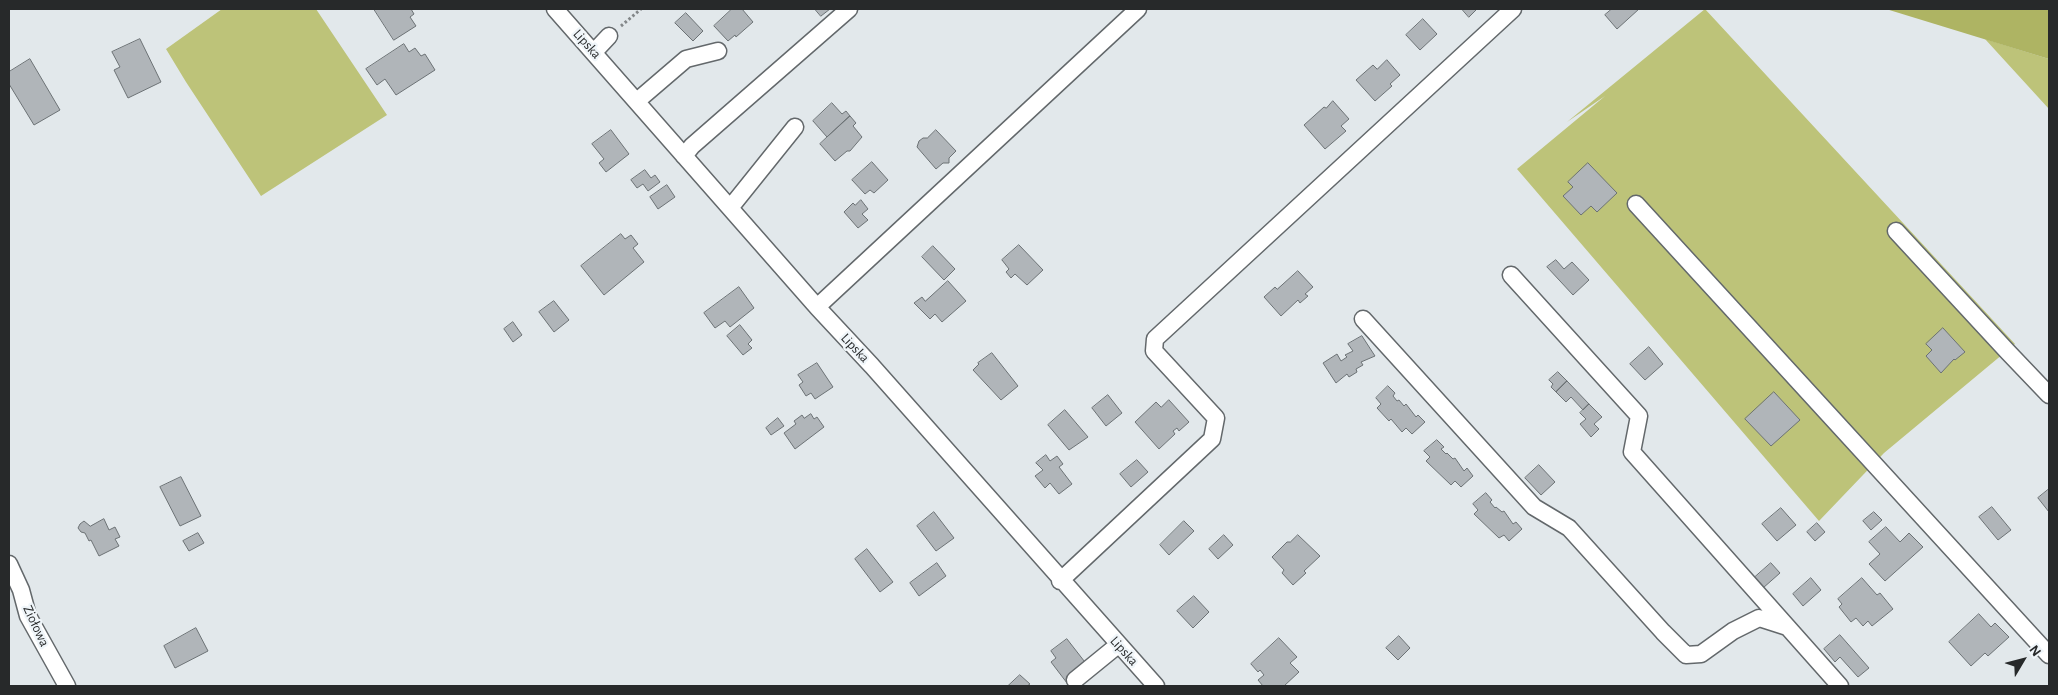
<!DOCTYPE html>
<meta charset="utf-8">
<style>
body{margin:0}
#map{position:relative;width:2058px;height:695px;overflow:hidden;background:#e2e8eb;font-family:"Alegreya Sans",sans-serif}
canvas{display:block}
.frame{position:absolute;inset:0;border:10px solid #27292a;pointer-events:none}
.north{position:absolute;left:1998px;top:635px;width:50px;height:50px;-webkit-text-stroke:4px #eff5f9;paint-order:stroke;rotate:53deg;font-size:14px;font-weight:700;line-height:20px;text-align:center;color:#27292a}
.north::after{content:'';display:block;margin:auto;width:18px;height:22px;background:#27292a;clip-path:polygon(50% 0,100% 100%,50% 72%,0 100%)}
</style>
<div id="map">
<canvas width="2058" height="695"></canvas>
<div class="frame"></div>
<div class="north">N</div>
</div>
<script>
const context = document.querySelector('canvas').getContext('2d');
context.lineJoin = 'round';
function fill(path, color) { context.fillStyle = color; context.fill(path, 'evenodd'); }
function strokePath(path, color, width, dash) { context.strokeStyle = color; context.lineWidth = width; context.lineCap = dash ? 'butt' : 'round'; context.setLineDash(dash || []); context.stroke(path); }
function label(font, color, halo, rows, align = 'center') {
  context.font = font + ' "Alegreya Sans",sans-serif'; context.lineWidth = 4.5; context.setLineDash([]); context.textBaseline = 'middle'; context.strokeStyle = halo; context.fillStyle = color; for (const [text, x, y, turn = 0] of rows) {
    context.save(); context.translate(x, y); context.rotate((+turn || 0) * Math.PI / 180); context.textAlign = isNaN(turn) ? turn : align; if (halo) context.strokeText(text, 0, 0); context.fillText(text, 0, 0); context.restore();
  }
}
fill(new Path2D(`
 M222,9H316L387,115L261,196L186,82L166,49Z
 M1705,9L2015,344L1884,453L1819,521L1517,169L1605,96L1567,122Z
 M1985,39L2049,59V109Z`), '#bdc379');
fill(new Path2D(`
 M1886,9H2049V59Z`), '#aeb463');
const building = new Path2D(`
 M374,9H411L414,14L410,17L416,26L394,40Z
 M732,9H742L753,22L736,37L735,35L728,41L714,26Z
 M815,9H830L821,16Z
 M1462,9H1474L1476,10L1469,17Z
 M1612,9H1639L1617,29L1605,15Z
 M686,13L703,31L693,41L675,23Z
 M1423,19L1437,34L1420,50L1406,35Z
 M140,39L161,82L128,98L114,70L120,67L112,52Z
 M404,44L409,52L415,48L421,56L425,54L435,70L396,95L385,79L377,85L366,69Z
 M30,59L60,110L34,125L9,84V72Z
 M1387,60L1400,75L1390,84L1392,86L1375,101L1356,80L1373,65L1377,69Z
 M1333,101L1349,119L1341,126L1346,131L1325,149L1304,125L1324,107L1326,108Z
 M832,103L842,114L846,111L850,116L827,137L813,121Z
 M850,116L856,123L853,126L862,137L850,151H847L835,161L820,144Z
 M611,130L629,154L606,172L599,163L604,159L592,144Z
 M936,130L956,151L949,158V163H943L936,169L917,147L919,141L923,138H927Z
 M872,162L888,180L874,193L870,190L865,194L852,180Z
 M1588,163L1617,193L1597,212L1591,206L1581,215L1563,196L1573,187L1568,182Z
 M645,170L651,178L655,175L660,182L648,191L643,184L637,188L631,180Z
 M667,185L675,197L658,209L650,197Z
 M861,200L868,209L862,214L868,220L858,228L844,212L853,203L855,205Z
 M621,234L625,239L631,235L638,244L633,248L644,262L604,295L581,266Z
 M1019,245L1043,270L1027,285L1015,274L1011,278L1006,272L1009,269L1002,260Z
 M933,246L955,269L944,280L922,257Z
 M1556,260L1564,269L1572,262L1589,280L1573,295L1547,267Z
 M1298,271L1313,287L1305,294L1308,296L1300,303L1298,300L1281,316L1264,297L1275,287L1277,289Z
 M948,281L966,301L942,322L935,314L930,319L914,303L922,297L925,301Z
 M739,287L754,308L730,327L725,321L715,328L704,313Z
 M554,301L569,320L554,332L539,312Z
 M513,322L522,335L513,342L504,329Z
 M740,325L752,340L748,344L752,348L743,355L727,336Z
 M1943,328L1965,352L1955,360L1954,359L1941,373L1926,356L1932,350L1926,344Z
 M1362,336L1375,356L1361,362L1363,365L1356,369L1357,372L1349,377L1347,374L1336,383L1323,363L1337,354L1341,361L1347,357L1345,355L1353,351L1348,344Z
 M1649,347L1663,364L1645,380L1630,364Z
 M992,353L1018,386L1001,400L973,370L979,364L978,363Z
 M817,363L833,387L815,399L811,393L806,396L799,385L803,382L798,375Z
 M1558,372L1567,381L1556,392L1551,387L1553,384L1549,380Z
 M1567,381L1589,404L1583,410L1571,397L1566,402L1556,392Z
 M1388,386L1395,393L1393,396L1397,401L1399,400L1404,406L1406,404L1416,417L1418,415L1425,422L1412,434L1406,428L1402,432L1391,419L1389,421L1377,408L1381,404L1376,398Z
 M1774,392L1800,420L1771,446L1745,419Z
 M1108,395L1122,413L1106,426L1092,408Z
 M1169,400L1189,422L1179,431L1177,428L1173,431L1175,434L1159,449L1135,422L1156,402L1161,407Z
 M1589,404L1602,417L1594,424L1599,429L1591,437L1580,424L1586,419L1580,413Z
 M1065,410L1088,437L1069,450L1048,425Z
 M811,414L814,419L817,417L824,427L795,449L784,433L796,424L794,421L802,415L804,418Z
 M778,418L784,426L771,435L766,428Z
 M1437,440L1444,447L1441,449L1446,454L1447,453L1453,459L1455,458L1464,471L1467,468L1473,476L1461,487L1455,481L1451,485L1426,461L1430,457L1424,451Z
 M1046,455L1050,461L1057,456L1063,464L1059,467L1072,484L1059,494L1050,483L1045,488L1035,476L1043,470L1036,463Z
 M1137,460L1148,472L1131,487L1120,474Z
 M1539,465L1555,482L1541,495L1525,478Z
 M181,477L201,516L180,526L160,487Z
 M2049,489V512L2038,498Z
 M1486,493L1492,500L1490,502L1495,508L1496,507L1502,512L1504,511L1513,524L1516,522L1522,529L1509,541L1504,535L1499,538L1474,514L1478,510L1473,504Z
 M1992,507L2011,530L1998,540L1979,517Z
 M1781,508L1796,525L1777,541L1762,524Z
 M934,512L954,538L936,551L917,526Z
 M1874,512L1882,520L1871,530L1863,521Z
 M104,519L109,530L115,527L120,537L115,539L119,546L99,556L91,540L89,541L85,533L81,532L78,528L80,524L84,521L90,526Z
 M1184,521L1194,531L1169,555L1160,545Z
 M1817,523L1825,532L1815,541L1807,532Z
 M1886,527L1900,542L1909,533L1923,547L1885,581L1869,564L1880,554L1869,542Z
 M198,533L204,543L189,551L183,541Z
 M1224,535L1233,545L1218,559L1209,549Z
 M1298,535L1320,556L1304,571L1306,573L1293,585L1282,573L1284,570L1272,557L1287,542H1290Z
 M867,549L893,582L880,592L855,559Z
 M937,563L946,576L919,596L910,583Z
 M1771,563L1780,573L1763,588L1754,578Z
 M1811,578L1821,590L1803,606L1793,594Z
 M1862,578L1877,595L1880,593L1893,609L1872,626L1868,621L1863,626L1856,618L1851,622L1839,607L1842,604L1838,599Z
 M1194,596L1209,612L1193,628L1177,611Z
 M1979,614L1991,627L1995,623L2009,637L1988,656L1985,653L1971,666L1949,642Z
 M196,628L208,651L175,668L164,646Z
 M1840,635L1869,668L1858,677L1840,657L1835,662L1824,649Z
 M1399,636L1410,648L1398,660L1386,648Z
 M1279,638L1297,657L1290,663L1299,672L1284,686H1263L1258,680L1264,675L1260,670L1258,672L1251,664Z
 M1067,639L1088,666L1067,683L1051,662L1056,658L1051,651Z
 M1020,675L1030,684L1027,686H1008Z`);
fill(building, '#b0b5b9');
strokePath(building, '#6c7275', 1);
const minor = new Path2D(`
 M555,9L817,307L872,366L1156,686
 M594,52L609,36
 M637,101L686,59L718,51
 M684,156L692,146L849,9
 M1636,204L2049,655
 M730,208L795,127
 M1896,231L2007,351L2049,395
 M1511,275L1639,416L1632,452L1840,686
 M817,307L1138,9
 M1363,319L1534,507L1569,528L1663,632L1686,655L1701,654L1733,631L1759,618L1787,627
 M9,564L21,590L28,616L67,686
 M1060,581L1212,439L1216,418L1154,351L1155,339L1513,9
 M1075,680L1118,645`);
strokePath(minor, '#63686b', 19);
strokePath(new Path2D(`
 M621,26L641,9`), '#838789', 3, [2.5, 2.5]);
strokePath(minor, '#fff', 16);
label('14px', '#27292a', '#eff5f9', [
 ["Lipska",587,44,48],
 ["Lipska",855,348,47],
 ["Ziołowa",36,626,65],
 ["Lipska",1124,651,48]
]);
</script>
